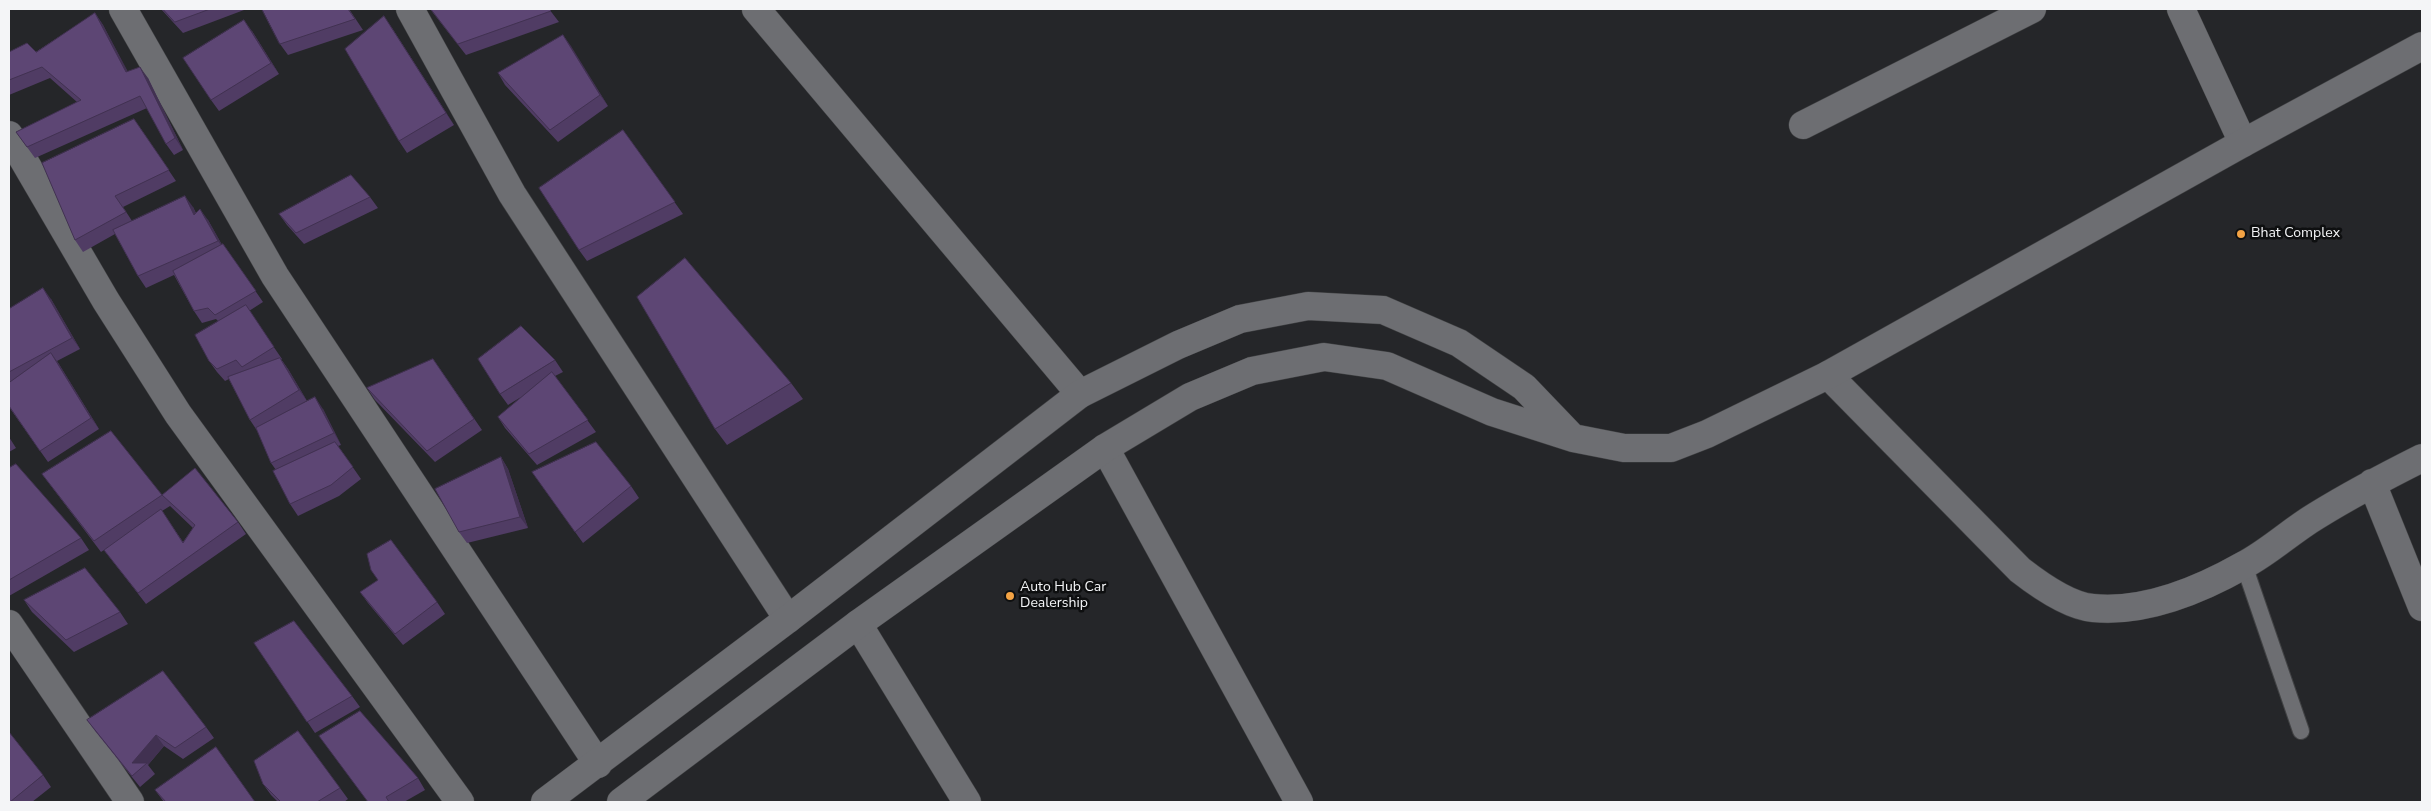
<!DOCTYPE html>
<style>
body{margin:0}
#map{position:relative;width:2431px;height:811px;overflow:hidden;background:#252629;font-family:"Nunito Sans",sans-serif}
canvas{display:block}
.frame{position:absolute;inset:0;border:10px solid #f4f5f7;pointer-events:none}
</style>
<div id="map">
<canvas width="2431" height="811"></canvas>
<div class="frame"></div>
</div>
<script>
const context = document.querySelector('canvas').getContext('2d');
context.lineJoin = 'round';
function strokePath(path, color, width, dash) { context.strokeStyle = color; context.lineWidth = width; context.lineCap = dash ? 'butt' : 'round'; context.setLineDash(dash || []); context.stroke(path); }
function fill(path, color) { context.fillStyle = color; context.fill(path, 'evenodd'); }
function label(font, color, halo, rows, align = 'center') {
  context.font = font + ' "Nunito Sans",sans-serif'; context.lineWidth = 5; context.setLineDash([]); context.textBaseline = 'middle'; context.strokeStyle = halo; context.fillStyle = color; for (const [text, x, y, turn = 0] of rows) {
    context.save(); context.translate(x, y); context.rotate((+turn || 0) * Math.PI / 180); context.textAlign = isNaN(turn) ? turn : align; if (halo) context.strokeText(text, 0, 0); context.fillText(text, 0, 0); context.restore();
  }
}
const lane = new Path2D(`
 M2244,565L2301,731`);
const street = new Path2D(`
 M123,9L275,276L598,764
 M410,9L512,194L788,619
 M756,9L1080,394
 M2181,9L2243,143
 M1803,125L2032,9
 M9,135L106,301L178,414L460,802
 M1828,375L2020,570C2038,584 2069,606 2093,608C2144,613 2200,590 2244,565C2269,552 2291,531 2316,516C2350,495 2386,476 2422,458
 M1105,448L1299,802
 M2372,483L2422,607
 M9,624L130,802
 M858,624L967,802`);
const secondary = new Path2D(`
 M545,802L788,619L1080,394L1178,345L1240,319L1308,306L1383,310L1459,343L1524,387L1571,436
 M621,802L858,624L1105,448L1190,397L1252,371L1324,357L1387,366L1492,412L1573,438L1624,448H1671L1707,434L1828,375L2243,143L2422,46`);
strokePath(lane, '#414244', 18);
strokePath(street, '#414244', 29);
strokePath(secondary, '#414244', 29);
strokePath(lane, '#6d6e72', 16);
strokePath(street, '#6d6e72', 28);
strokePath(secondary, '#6d6e72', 28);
fill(new Path2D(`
 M161,9H243L244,10L183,33Z
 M349,9L363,30L288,55L280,44Z
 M430,9H549L559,22L466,55Z
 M95,13L103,25L127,71L148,78L183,150L174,155L166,144L147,108L35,158L16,132L77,102L50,78L9,95V52H36Z
 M392,28L454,125L407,153L399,141Z
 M252,31L279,74L219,111L211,100Z
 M563,35L608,106L558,142L505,85L498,73Z
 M134,119L176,181L123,207L132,221L193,207L196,213L208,220L222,245L223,244L263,302L249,311L282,359H281L288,369L307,401L297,407L323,409L341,445L338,446L361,479L339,496L298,516L290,504L276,470L271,463L258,432L250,420L229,379L225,381L217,372L209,361L218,321L216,319L202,323L194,311L174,275L146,288L138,276L115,234L83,252L75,240Z
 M623,130L683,214L587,261L579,250Z
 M370,197L378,208L304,244L287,225L279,214Z
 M51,299L80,349L57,361L99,429L48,462L9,407V309Z
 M433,359L482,430L435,462L375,400L367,388Z
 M555,360L563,372L555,376L596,432L537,465L505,428L498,417L521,397L508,405L500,394Z
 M791,383L803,399L727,445L715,429Z
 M9,437L16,448L9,452Z
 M501,457L508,469L528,528L467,543L459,532Z
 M9,468L81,538L89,550L9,596Z
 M532,472L631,486L639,498L583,543Z
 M42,474L162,495L238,522L246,534L146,604L104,550L107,548L101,552ZM170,506L193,528L183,542L162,511Z
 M360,592L437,602L445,614L403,645L368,603Z
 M24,600L120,612L128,624L74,652L32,612Z
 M254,643L352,696L360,707L315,733Z
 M87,720L206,727L214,738L183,759L164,746L148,765L155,774L140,787L95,731Z
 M43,775L51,787L32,802H9Z
 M418,778L425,790L404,802H367Z
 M263,784L340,788L348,799L344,802H278L271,795Z
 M155,790L255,802H164Z`), '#503c64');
fill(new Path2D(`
 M95,13L103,25L134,83L126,72Z
 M384,16L392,28L454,125L446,113Z
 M244,20L252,31L279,74L271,63Z
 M563,35L571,46L608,106L600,95Z
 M140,67L148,78L183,150L175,138Z
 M185,196L193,207L202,227L194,215Z
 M200,209L208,220L226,252L218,241Z
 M43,288L51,299L80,349L72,338Z
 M51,353L59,364L99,429L91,418Z
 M280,358L288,369L307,401L299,390Z
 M315,397L323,409L341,445L334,433Z
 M501,457L508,469L528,528L520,517Z
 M156,735L164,746L148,765L147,763H132Z`), '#413151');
const building = new Path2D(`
 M163,9H210L175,22Z
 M262,9H348L355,19L280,44Z
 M431,9H549L551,11L458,44Z
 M95,13L126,72L140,67L175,138L166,144L140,96L27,147L16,132L81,100L42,67L9,80V52L27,43L36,52Z
 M384,16L446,113L399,141L345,49Z
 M244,20L271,63L211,100L183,58Z
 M563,35L600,95L550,130L498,73Z
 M134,119L169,170L115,196L126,212L75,240L42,163Z
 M623,130L675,202L579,250L539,188Z
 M351,175L370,197L296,233L279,214Z
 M185,196L194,215L200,209L218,241L138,276L113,230Z
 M223,244L256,291L215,315L208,308L194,311L173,271Z
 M685,258L791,383L715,429L637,297Z
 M43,288L72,338L9,372V309Z
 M246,305L274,347L242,367L236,360L217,369L209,361L195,335Z
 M521,326L555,360L500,394L478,359Z
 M51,353L91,418L40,451L9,406V383Z
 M280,358L299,390L250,420L228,377Z
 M433,359L474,419L427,451L367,388Z
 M552,372L588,420L529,454L498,417Z
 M315,397L334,433L271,463L256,428Z
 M111,431L162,495L195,468L238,522L138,593L104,550L161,509L183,543L195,525L162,495L94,541L42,474Z
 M335,442L353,467L331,485L290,504L273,471Z
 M596,442L631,486L575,532L532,472Z
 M501,457L520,517L459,532L435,489Z
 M16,464L81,538L9,580V468Z
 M391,540L437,602L395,634L360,592L378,580L371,570L367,554Z
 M85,568L120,612L66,640L24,600Z
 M294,621L352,696L307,722L254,643Z
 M163,671L206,727L175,748L156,735L132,763H147L132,776L87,720Z
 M360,711L418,778L386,797L389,802H368L319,736Z
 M298,731L340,788L317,802H281L263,784L254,761Z
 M9,732L43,775L10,802H9Z
 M216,747L255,802H166L155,790Z`);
fill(building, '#5d4674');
strokePath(building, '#413151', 1);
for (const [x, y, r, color] of [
 [2241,234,5,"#f4a344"],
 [1010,596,5,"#f4a344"]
]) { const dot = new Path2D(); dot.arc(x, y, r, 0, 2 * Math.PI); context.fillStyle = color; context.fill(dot); strokePath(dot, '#0e0f10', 2); }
label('14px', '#f4f5f7', '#0e0f10', [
 ["Bhat Complex",2251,234],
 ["Auto Hub Car",1020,588],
 ["Dealership",1020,604]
], 'left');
</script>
